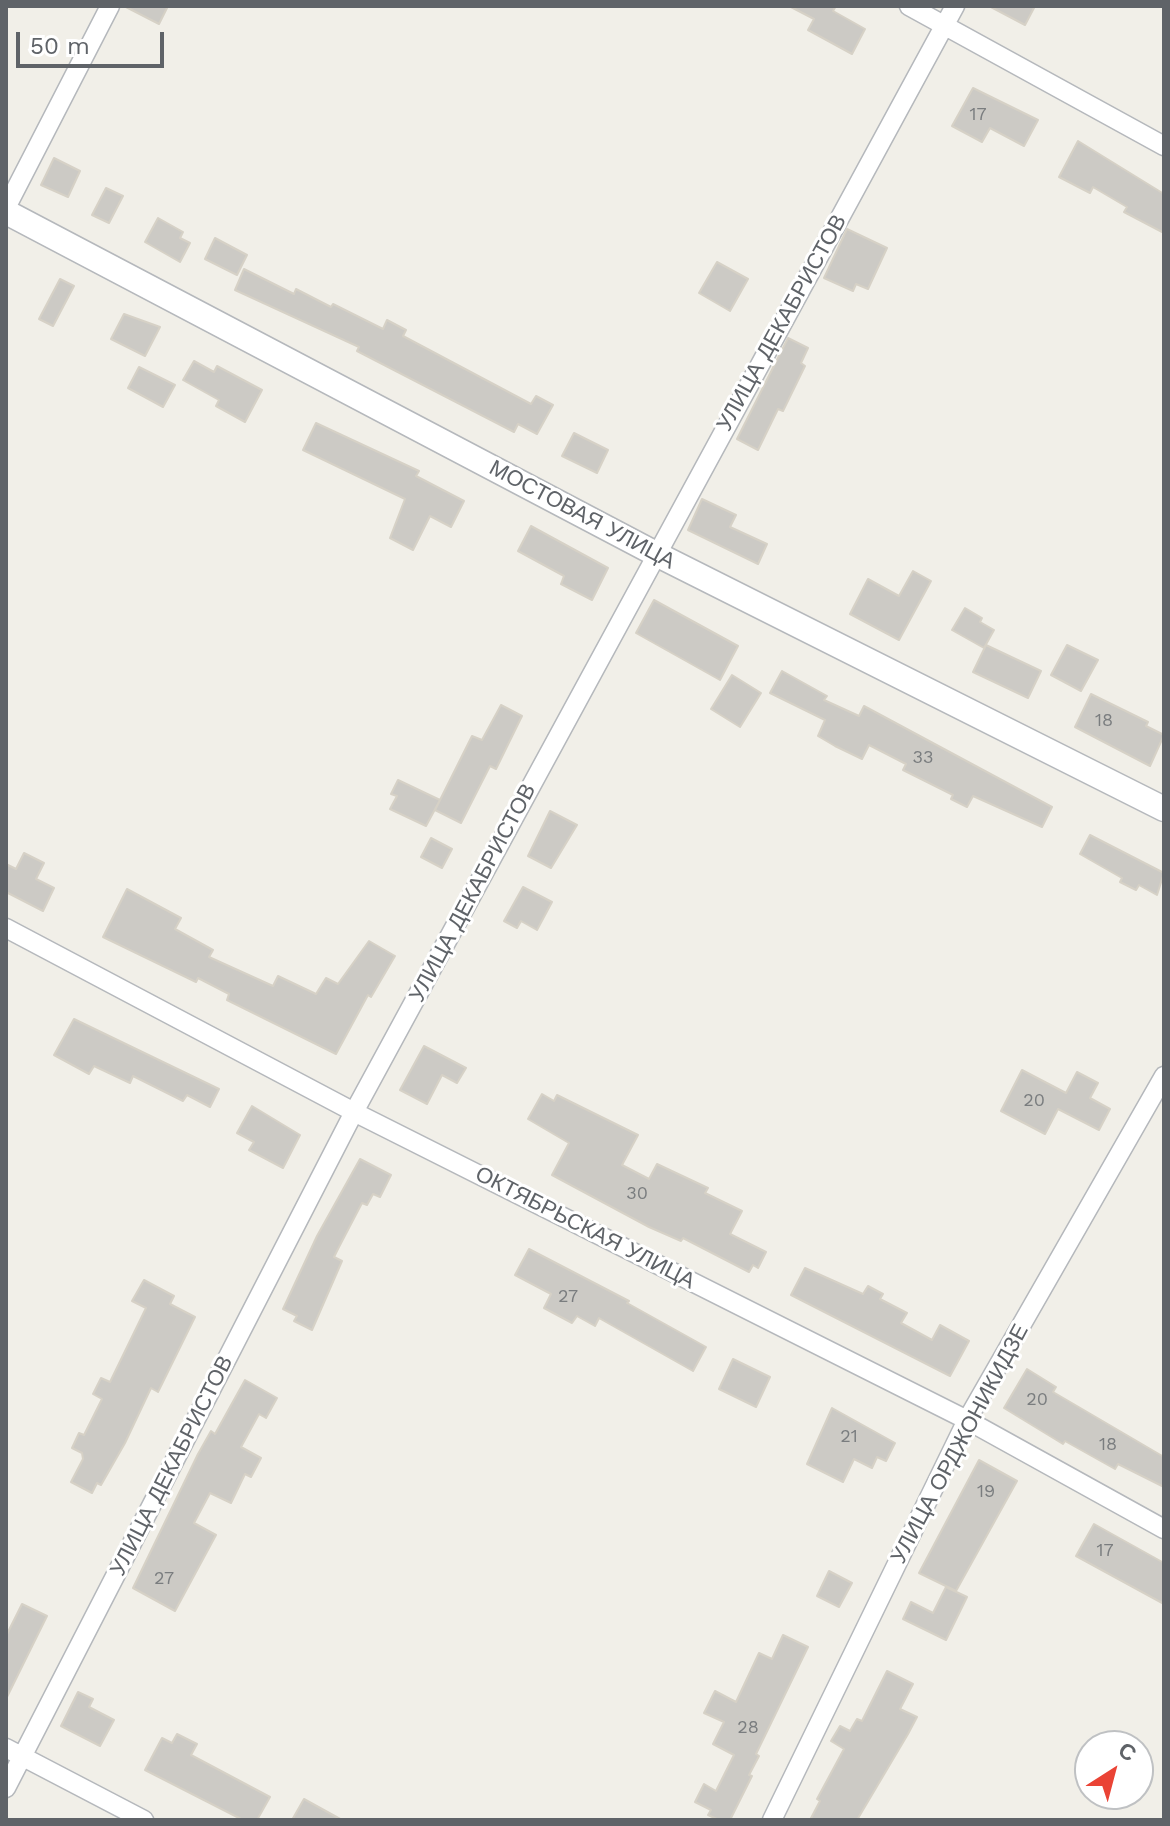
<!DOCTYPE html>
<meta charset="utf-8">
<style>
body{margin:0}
#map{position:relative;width:1170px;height:1826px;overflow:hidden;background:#f1efe8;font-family:"Work Sans",sans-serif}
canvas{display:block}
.frame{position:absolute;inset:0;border:8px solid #5f6368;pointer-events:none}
.north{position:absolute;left:1074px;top:1730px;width:80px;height:80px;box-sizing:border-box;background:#fff;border:2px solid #bfc1c3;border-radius:50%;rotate:36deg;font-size:22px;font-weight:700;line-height:32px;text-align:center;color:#5f6368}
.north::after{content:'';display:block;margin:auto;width:28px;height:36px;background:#ea4335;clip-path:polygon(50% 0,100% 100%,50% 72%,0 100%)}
.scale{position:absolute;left:16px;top:32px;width:148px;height:36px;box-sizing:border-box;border:4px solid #5f6368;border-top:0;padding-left:10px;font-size:24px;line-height:28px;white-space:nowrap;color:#5f6368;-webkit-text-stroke:6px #fff;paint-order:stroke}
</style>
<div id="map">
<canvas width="1170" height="1826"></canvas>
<div class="frame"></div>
<div class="north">С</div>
<div class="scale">50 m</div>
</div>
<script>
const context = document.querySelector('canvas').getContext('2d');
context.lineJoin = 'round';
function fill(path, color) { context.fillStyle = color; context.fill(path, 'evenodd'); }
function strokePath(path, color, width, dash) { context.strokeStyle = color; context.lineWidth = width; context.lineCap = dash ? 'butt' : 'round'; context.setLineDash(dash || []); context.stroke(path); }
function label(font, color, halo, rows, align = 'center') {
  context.font = font + ' "Work Sans",sans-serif'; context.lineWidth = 6; context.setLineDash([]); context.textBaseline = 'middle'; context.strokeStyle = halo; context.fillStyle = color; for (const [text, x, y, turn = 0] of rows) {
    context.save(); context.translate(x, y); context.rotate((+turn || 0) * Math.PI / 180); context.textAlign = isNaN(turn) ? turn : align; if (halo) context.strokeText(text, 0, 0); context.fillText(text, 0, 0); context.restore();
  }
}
const building = new Path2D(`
 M124,6H168L159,24Z
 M789,6H836L833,11L865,29L852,54L808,30L814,19Z
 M989,6H1035L1025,25Z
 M973,88L1038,120L1024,146L990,128L982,142L952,126Z
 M1078,141L1164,194V233L1124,212L1127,207L1093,187L1090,193L1059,177Z
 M54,158L80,171L68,197L41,185Z
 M106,188L123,196L109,223L92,215Z
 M158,218L183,232L180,238L190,243L180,262L145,242Z
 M847,229L887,248L868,289L856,284L853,291L824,278Z
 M215,238L247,255L237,275L205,259Z
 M717,262L748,279L730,311L699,293Z
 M244,269L294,294L296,289L331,307L333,304L383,329L387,320L406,330L403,336L531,404L536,396L553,405L537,434L518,424L514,432L357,351L359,347L235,290Z
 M60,279L74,286L53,326L39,319Z
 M124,314L160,327L145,356L111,339Z
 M788,338L808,348L801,363L805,366L783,411L778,409L758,450L737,439Z
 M194,361L214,372L217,366L262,390L245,422L216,406L219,400L183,380Z
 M139,367L175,385L163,407L128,388Z
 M316,423L419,471L416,476L464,501L451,527L430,516L413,550L390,538L405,499L303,450Z
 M574,433L608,450L597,473L562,456Z
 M702,499L736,515L730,527L767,544L758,564L688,530Z
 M531,526L608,568L592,600L561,584L564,576L518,551Z
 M913,571L931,581L899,640L850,614L868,579L899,596Z
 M654,600L738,646L720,680L636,633Z
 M965,608L982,618L980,622L994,630L984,648L952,630Z
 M986,645L1041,671L1028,698L973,672Z
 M1067,645L1098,660L1081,691L1051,675Z
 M782,671L827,696L824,700L859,716L864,706L1052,807L1042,827L973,796L967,807L951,799L953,795L903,770L906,764L869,745L862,759L835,746L818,736L825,720L770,693Z
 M732,675L761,693L740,727L711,709Z
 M1091,694L1148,722L1146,726L1164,735L1150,766L1075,727Z
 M501,705L522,716L496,769L490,766L461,823L435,810L472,736L482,740Z
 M398,780L440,800L426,826L390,809L397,796L391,794Z
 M550,811L577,825L551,868L528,856Z
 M1090,835L1164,873L1157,895L1139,885L1136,890L1120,882L1122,878L1080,854Z
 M431,838L452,849L442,868L421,857Z
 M24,853L44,863L36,879L54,888L43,911L6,892V864L16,869Z
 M523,887L552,902L537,930L521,921L517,928L504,921Z
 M127,889L181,918L175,929L213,950L209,957L273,986L278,976L316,994L326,978L338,984L369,941L395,956L371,997L368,995L336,1054L227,1000L229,994L198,978L196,982L103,937Z
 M74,1019L219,1089L210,1107L187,1095L183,1101L133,1076L130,1083L94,1066L89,1074L54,1055Z
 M424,1046L466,1068L457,1083L442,1075L427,1104L400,1090Z
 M1022,1070L1066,1093L1077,1072L1098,1083L1090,1098L1110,1109L1099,1130L1058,1109L1045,1134L1001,1111Z
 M542,1094L554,1101L557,1095L638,1135L622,1165L649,1179L657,1164L708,1188L705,1193L742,1211L730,1234L766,1252L758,1268L753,1265L749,1272L683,1238L681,1241L649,1227L552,1175L569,1143L528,1119Z
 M252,1106L300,1135L283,1168L249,1150L254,1142L237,1133Z
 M360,1159L391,1175L380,1197L373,1194L367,1205L362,1203L339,1247L334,1257L342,1261L312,1330L294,1321L297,1316L283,1309L317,1236Z
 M529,1249L629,1301L627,1303L706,1347L693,1371L599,1318L595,1326L577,1316L572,1323L544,1308L551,1294L515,1275Z
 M805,1268L863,1294L868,1286L883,1294L880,1299L907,1313L901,1323L932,1340L940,1325L969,1341L950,1376L791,1295Z
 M144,1280L174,1296L170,1304L195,1317L158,1392L151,1388L125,1443L101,1485L97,1483L92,1493L71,1482L83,1459L82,1453L72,1448L79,1433L84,1435L102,1399L93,1394L101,1378L110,1382L146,1308L132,1301Z
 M733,1359L770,1377L756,1407L719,1389Z
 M1027,1369L1056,1387L1053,1392L1164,1457V1487L1118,1464L1115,1469L1065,1441L1063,1444L1004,1408Z
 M245,1380L277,1398L266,1418L259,1414L241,1447L261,1458L251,1477L245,1474L231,1503L210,1493L194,1523L216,1535L175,1611L133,1588L198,1454L211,1431L215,1434Z
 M832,1408L895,1443L886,1461L877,1457L872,1468L854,1459L843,1482L807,1464Z
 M979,1460L1017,1481L956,1591L919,1573Z
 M1094,1524L1164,1563V1604L1076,1556Z
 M829,1571L852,1583L839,1607L817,1596Z
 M946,1587L967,1597L946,1640L903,1619L911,1602L933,1613Z
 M22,1604L47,1616L6,1699V1636Z
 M783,1635L808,1647L756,1754L759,1756L749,1775L752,1776L730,1820H719L708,1815L711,1810L695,1802L704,1784L716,1791L734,1755L713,1744L724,1722L704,1713L715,1691L736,1702L759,1653L772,1659Z
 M887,1671L913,1684L900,1709L917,1717L908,1734L857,1820H810L820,1801L817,1799L844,1749L831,1741L840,1726L850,1731L857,1719L862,1721Z
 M78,1692L93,1699L89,1707L114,1720L100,1746L61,1726Z
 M177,1734L197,1744L191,1755L270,1797L257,1820H243L145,1770L162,1738L172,1743Z
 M304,1799L342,1820H292Z`);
fill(building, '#cccac5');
strokePath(building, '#d6d1c6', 2);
const minor = new Path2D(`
 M909,6L1164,146
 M6,208L110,6
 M6,928L354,1112L967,1420L1164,1529
 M6,1748L144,1820
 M6,1788L354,1112L955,6
 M772,1820L967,1420L1164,1076`);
const tertiary = new Path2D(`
 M6,212L656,554L1164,809`);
strokePath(minor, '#b5b8bc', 21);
strokePath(tertiary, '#b5b8bc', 27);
strokePath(minor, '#fff', 18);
strokePath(tertiary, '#fff', 24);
label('18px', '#7a7d7f', null, [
 ["17",978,115],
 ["18",1104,721],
 ["33",923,758],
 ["20",1034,1101],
 ["30",637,1194],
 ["27",568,1297],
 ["20",1037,1400],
 ["21",849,1437],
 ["18",1108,1445],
 ["19",986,1492],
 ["17",1105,1551],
 ["27",164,1579],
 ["28",748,1728]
]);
label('22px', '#5f6368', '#fff', [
 ["УЛИЦА ДЕКАБРИСТОВ",782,323,-61],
 ["МОСТОВАЯ УЛИЦА",582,515,28],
 ["УЛИЦА ДЕКАБРИСТОВ",473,893,-62],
 ["ОКТЯБРЬСКАЯ УЛИЦА",585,1228,27],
 ["УЛИЦА ОРДЖОНИКИДЗЕ",960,1444,-62],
 ["УЛИЦА ДЕКАБРИСТОВ",172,1466,-63]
]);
</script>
